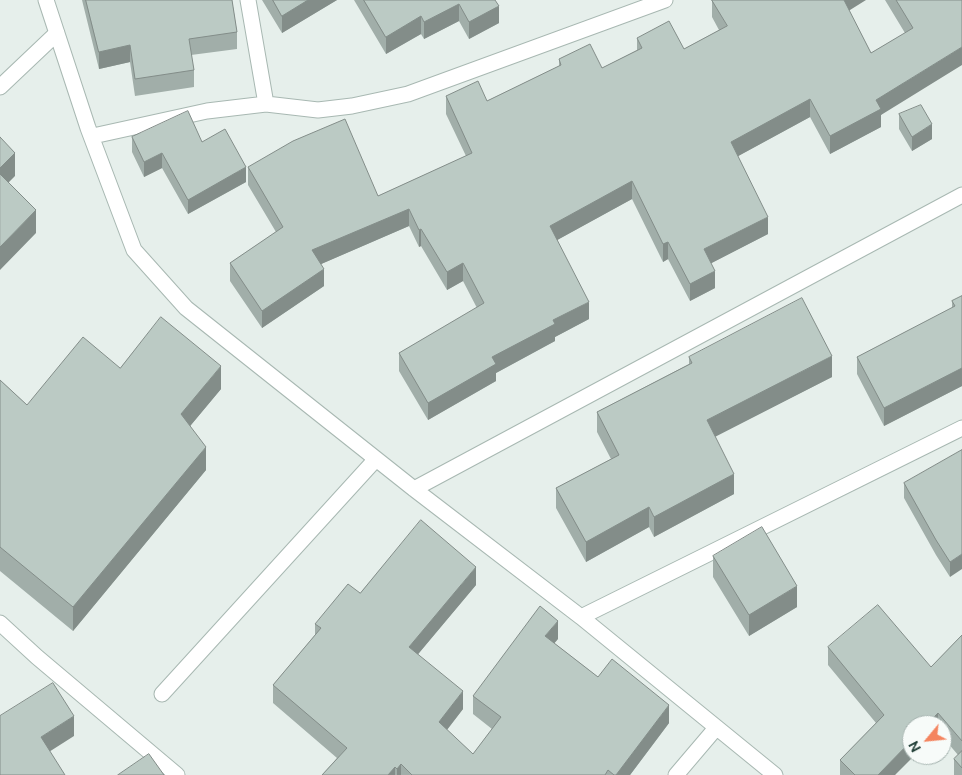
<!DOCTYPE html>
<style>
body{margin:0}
#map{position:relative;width:962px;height:775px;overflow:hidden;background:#e6efeb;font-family:Ubuntu,sans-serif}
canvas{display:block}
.north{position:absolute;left:902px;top:715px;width:50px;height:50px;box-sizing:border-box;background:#f7fbf9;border:1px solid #a3b1ad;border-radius:50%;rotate:242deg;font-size:14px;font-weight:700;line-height:20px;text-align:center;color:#24423a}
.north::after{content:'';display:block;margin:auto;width:18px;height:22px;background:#f4845f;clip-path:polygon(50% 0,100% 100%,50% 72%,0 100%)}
</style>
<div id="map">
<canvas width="962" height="775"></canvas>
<div class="north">N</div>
</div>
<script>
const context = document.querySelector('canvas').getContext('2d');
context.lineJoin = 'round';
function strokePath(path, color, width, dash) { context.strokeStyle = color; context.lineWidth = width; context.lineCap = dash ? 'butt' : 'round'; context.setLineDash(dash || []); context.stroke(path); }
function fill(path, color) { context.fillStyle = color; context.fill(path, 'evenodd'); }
const minor = new Path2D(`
 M46,0L88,128L134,250L186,308L414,489L581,617L775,775
 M248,0L266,104
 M0,87L57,33
 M93,136L207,111L266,104L318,110L352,106L408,94L665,0
 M414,489L962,195
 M581,617L962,428
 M0,623L37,657L177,775
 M162,694L376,459
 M676,775L716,728`);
strokePath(minor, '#a8b8b2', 17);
strokePath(minor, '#fff', 15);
fill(new Path2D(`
 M82,0H232L237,32V49L191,55L194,70V87L135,96L130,62L99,69Z
 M262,0H337L282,33Z
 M354,0H495L499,23L469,39L459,21L424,39L421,34L386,54Z
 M712,0L849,11L871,53L905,33L885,0H962L881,115V127L830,154L810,117L738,156L768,234L711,263L715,288L690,301L668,259L663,262L632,199L557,240L589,319L555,337V341L496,373V381L428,420L399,371V353L477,308L463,281L447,290L421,246L419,247L409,226L321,264L324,286L262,328L230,281V263L276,232L248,185V167L378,196L466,156L446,114V96L487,101L559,66V59L602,68L637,50V38L684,49L719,30L712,17Z
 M899,114L932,139L912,151L899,129Z
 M132,137L202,142L246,182L188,214L162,168L144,177L132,152Z
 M962,296V386L884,426L857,374V357L952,308V301Z
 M689,357L832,377L715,436L734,494L654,537L649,527L586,562L556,508V488L611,459L597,432V412L689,364Z
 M120,368L221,389L190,426L206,470L73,631L0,571V380L27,405Z
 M962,450L950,577L936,555L904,498V483Z
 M713,556L797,607L749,636L713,577Z
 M476,585L418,654L463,709L447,730L473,754L492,729L473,714V696L558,639L554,643L598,677L669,723L630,775H322L337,758L273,703V685L315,635V624L360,593Z
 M962,635V775H954V759L958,755L942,736V725H912L895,775H840V760L876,723L828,665V647L931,667Z`), '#a1aea9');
fill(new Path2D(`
 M308,0H337L282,33V16Z
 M842,0H866L842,15Z
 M459,4V21L424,39V22Z
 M499,6V23L469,39V22Z
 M421,16V34L386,54V37Z
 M130,45V62L99,69V52Z
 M962,47V65L881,115V127L830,154V136L876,100Z
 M810,99V117L731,160V142Z
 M932,124V139L912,151V137Z
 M15,153V176L0,191V168Z
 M162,153V168L144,177V162Z
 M246,167V182L188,214V200Z
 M632,181V199L550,244V226Z
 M409,209V226L312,268V250Z
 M36,210V233L0,270V247Z
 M768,217V234L704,267V249Z
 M421,229V246L419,247V230Z
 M668,242V259L663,262V244Z
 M463,263V281L447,290V272Z
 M324,269V286L262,328V311Z
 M715,271V288L690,301V284Z
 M589,302V319L555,337V341L496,373V381L428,420V403L492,357L553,320Z
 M832,356V377L707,441V420Z
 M221,366V389L181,437V414Z
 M962,368V386L884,426V408Z
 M206,447V470L73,631V607Z
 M734,474V494L654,537V517Z
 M649,507V527L586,562V542Z
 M962,554V569L950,577V562Z
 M476,567V585L409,665V647Z
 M797,586V607L749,636V615Z
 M558,621V639L545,654V636Z
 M463,691V709L439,740V722Z
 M669,705V723L630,775H616Z
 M938,713V725H926Z
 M74,716V736L41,757V737Z
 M912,740V755H915L895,775H878Z
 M401,764V775H397V769Z
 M395,767V775H388Z`), '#838d89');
const building = new Path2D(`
 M86,0H232L237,32L189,39L194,70L135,79L130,45L99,52Z
 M273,0H308L282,16Z
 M364,0H495L499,6L469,22L459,4L424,22L421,16L386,37Z
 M712,0H844L871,53L913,28L896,0H962V47L876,100L881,109L830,136L810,99L731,142L768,217L704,249L715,271L690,284L668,242L663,244L632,181L550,226L589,302L553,320L555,324L492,357L496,364L428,403L399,353L484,303L463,263L447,272L421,229L419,230L409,209L312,250L324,269L262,311L230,263L283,227L248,167L293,141L345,119L378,196L472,153L446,96L478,81L487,101L561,65L559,59L590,44L602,68L642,48L637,38L669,21L684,49L727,26Z
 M921,105L932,124L912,137L899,114Z
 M188,111L202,142L225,129L246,167L188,200L162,153L144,162L132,137Z
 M0,137L15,153L0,168Z
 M0,174L36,210L0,247Z
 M962,296V368L884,408L857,357L955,306L952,301Z
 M802,298L832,356L707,420L734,474L654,517L649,507L586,542L556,488L619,455L597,412L692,363L689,357Z
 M161,317L221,366L181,414L206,447L73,607L0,547V380L27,405L83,337L120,368Z
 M962,450V554L950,562L936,540L904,483Z
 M421,520L476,567L409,647L463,691L439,722L473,754L501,717L473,696L540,606L558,621L545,636L598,677L612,659L669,705L616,775H614L608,770L605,775H412L401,764L397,769L395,767L388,775H322L347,748L273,685L321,628L315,624L348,584L360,593Z
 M762,527L797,586L749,615L713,556Z
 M878,605L931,667L962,635V741L938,713L926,725H912V740L878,775H855L840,760L884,715L828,647Z
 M53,683L74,716L41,737L65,775H0V716Z
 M962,751V768L954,759Z
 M149,754L164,775H118Z`);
fill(building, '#bbcac4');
strokePath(building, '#838d89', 1);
</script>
